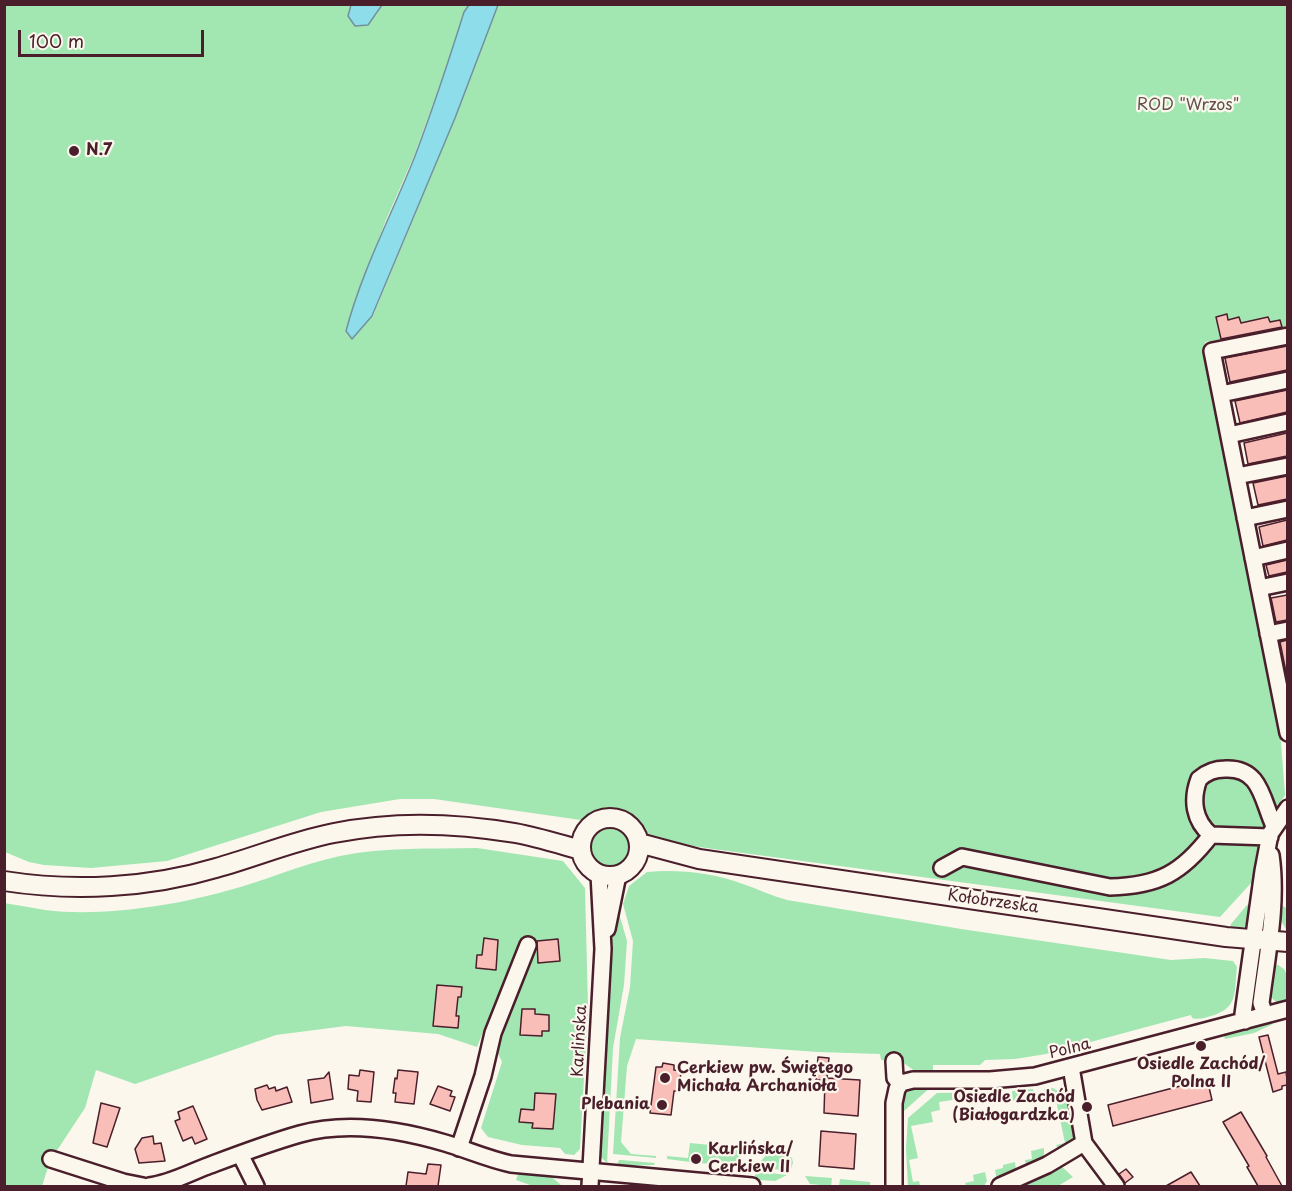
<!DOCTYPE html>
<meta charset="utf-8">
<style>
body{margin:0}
#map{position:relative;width:1292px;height:1191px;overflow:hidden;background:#fbf7ec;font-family:"Playpen Sans",sans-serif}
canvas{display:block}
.frame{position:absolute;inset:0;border:6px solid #4a1f2b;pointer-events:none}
.scale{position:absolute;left:18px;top:30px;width:186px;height:27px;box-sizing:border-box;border:3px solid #4a1f2b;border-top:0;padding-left:8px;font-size:18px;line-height:21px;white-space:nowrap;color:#4a1f2b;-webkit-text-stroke:4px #fbf7ec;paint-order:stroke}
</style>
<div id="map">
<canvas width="1292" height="1191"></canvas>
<div class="frame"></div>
<div class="scale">100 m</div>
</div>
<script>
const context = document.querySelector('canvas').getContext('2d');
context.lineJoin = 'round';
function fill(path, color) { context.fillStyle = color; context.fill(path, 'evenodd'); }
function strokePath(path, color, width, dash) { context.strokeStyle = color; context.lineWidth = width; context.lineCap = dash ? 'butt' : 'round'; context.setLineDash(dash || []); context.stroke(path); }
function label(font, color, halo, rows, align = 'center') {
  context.font = font + ' "Playpen Sans",sans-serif'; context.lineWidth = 4.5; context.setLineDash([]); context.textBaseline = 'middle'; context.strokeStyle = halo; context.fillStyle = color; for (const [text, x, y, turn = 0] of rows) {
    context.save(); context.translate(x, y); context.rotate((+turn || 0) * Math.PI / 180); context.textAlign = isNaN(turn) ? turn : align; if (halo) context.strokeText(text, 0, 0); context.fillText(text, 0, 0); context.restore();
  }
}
fill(new Path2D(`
 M4,5H351L348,16L376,15L382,5H469L464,12L449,60L414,156L386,220L354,302L373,316L439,157L498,5H1287V328L1205,342L1281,742L1285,795L1262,829L1252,882L1220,917L713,849L647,839C630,807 611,807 581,820L434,799H400L321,812L167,861L91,868L44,865L29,862L5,852Z
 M589 847a21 21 0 1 1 42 0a21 21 0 1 1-42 0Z
 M477,848L563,861L585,888L588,1007L580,1149L574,1155L565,1154L560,1148L522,1145L488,1137L481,1128L502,1062L496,1049L536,949L519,942L477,1047L438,1034L346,1026L276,1035L135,1084L96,1070L85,1108L50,1161L42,1186H5L4,903C18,905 32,908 45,910C100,917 173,906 226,891C265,881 301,864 340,856C384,847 432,849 477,848Z
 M647,872C678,869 714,873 743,884C758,889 772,896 787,900L961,929L1171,960L1204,958L1233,961L1237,967C1234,992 1239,1008 1211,1016C1204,1018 1199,1020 1192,1018L1191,1015L1046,1054L1015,1059L985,1060L980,1065H933V1073L916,1072L901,1061L881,1060L880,1054L818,1052L636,1039L627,1066L621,1142L631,1154L656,1156V1158L613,1154L620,1038L630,987L633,941L623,904L629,886Z
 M1251,903L1250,921L1244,927L1230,930L1231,924L1247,905Z
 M1279,904L1285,907L1287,910V931L1280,919Z
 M618,910L627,941L624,985L613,1048L607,1163L600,1156L598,1148L609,951Z
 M1278,965L1284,969L1286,973L1287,1002H1276L1268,994L1270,966Z
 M1266,1022L1273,1024L1254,1033L1225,1039L1223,1033Z
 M920,1086H932L904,1111H900C903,1096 903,1090 920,1086Z
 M1053,1088L1064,1095L1070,1094L1076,1135L1072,1144L1059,1151L1056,1145L1065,1143L1055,1095L1045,1096L1044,1089Z
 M1033,1089L1034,1097L1013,1101L1012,1091Z
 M1001,1092L1002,1098L981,1102L979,1096L939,1102L940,1110L931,1112L933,1122L911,1126L918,1158L909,1160L913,1182L919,1181L920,1186H908L906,1149L908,1118L937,1093Z
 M690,1143L741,1148L739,1166L699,1163L700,1158H691L690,1162L667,1159V1156L688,1158Z
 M1044,1148V1160L1028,1166L1026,1165L1025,1160L1032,1159L1031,1151Z
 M774,1151H782L792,1158L793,1163L790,1171L756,1167L766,1155Z
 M619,1160H621L655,1163L654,1165L617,1166Z
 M1015,1162L1016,1170L1014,1174L1002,1179L996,1176L995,1170L1003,1168V1165Z
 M1059,1164L1073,1177L1058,1186H1014Z
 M755,1171L787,1175L775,1181L759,1180L755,1176Z
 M985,1172L987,1181L984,1186H966L965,1183L974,1181L973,1175Z
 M518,1174L552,1177L562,1186H533L516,1180Z
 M805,1176L832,1178L831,1186L810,1184Z
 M840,1179L870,1182V1186H839Z`), '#a2e6b2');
const water = new Path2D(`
 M351,5V4L382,5L368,25L355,26L348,16Z
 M469,5H498L455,118L372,316L352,339L346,331C362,270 392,214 415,156C433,108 449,60 464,12Z`);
fill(water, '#8eddea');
strokePath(water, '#73919e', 1.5);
const building = new Path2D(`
 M1227,314L1228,320L1239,317L1241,323L1268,317L1270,322L1280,320L1282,327L1221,339L1216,317Z
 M1287,346V370L1230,382L1225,358Z
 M1287,390V412L1240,423L1235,401Z
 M1287,433V456L1248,464L1244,443Z
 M1287,476V499L1258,505L1253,483Z
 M1287,520V540L1263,546L1259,527Z
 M1287,560V572L1269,576L1266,565Z
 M1287,595V620L1276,622L1271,598Z
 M1287,640V671L1286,672L1280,642Z
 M484,938L498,940L496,970L476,968L477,955H482Z
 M558,939L560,961L538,963L537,941Z
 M437,985L462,987L461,997H458L456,1016H459L458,1028L433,1026Z
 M522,1009H535V1014L549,1015V1031H542V1036L520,1035Z
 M1268,1035L1278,1074L1286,1072L1287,1079V1085L1282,1086V1089L1273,1092L1259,1037Z
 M818,1057L829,1058L827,1078L860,1080L858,1116L824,1113L825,1080H816Z
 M663,1063L674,1065V1070L681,1071L679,1091H674L671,1115L650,1113L656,1067H662Z
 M360,1070L374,1072L371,1102L357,1101L358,1091L348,1089L349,1075L359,1076Z
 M398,1070L418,1072L414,1104L395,1102L396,1093H393L395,1078L397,1079Z
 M329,1072L333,1099L311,1103L308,1080L324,1078Z
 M1207,1079L1212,1100L1113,1126L1108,1105Z
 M267,1085L269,1089L275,1087L276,1091L287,1087L292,1102L262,1110L257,1100L255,1089Z
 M438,1086L452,1091L450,1096L455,1097L450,1111L430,1104Z
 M535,1093L556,1094L553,1129L532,1128L533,1123L519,1122L521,1109L534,1110Z
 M101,1103L120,1108L107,1147L93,1143Z
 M193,1106L207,1139L195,1144L192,1137L183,1141L175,1121L180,1119L178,1112Z
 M1241,1112L1267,1156L1266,1157L1282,1186H1258L1247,1167L1249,1166L1223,1122Z
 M821,1131L856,1134L854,1169L819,1166Z
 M153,1136L154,1144L161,1143L165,1161L139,1163L135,1149L142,1138Z
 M428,1164L441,1165L438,1186H406L408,1172L426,1174Z
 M1126,1169L1133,1177L1125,1183L1119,1174Z
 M1191,1172L1200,1186H1166Z`);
fill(building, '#fabeb9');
strokePath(building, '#4a1f2b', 1.5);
const minor = new Path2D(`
 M1288,336L1212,351L1288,733
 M1221,394L1288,380
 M1229,435L1288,422
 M1237,476L1288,466
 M1245,518L1288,509
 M1253,558L1288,550
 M1259,588L1288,582
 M1268,634L1288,630
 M1211,835C1194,821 1191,800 1199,779C1207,772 1214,769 1225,769C1261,767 1262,800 1274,826
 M942,868L962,857L1110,887C1158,886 1182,873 1211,835L1270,837
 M607,929L618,875
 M1265,1015L1261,1003C1267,955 1278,903 1271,855
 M1245,1021L1243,1014L1263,871L1270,834L1288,808
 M894,1061L895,1078L901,1083
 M901,1083L913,1080H990L1035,1076L1288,1009
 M1084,1143L1116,1186
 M459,1148L483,1076L493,1033L528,945
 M240,1154L256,1186
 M51,1159L123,1182L143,1186
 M149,1186C168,1184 187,1174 205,1167C237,1155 268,1143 300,1134C346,1121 401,1130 445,1143C468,1150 488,1159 511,1164L752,1186
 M590,1186L603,949L599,874
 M894,1186V1103L897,1089L901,1083
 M1000,1186L1047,1165L1084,1143L1071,1067`);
const major = new Path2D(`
 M581 847a29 29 0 1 1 58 0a29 29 0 1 1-58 0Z
 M639,843L699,859L1226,937L1288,942
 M4,881C74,892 149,888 216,868C256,857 293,841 334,833C393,821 456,823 515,833C537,837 559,844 581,850`);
strokePath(minor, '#4a1f2b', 20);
strokePath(major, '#4a1f2b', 22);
strokePath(minor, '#fbf7ec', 15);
strokePath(major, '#fbf7ec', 18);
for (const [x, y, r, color] of [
 [74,151,6,"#4a1f2b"],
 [1201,1046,6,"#4a1f2b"],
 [665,1078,6,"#4a1f2b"],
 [662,1105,6,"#4a1f2b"],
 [1087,1107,6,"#4a1f2b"],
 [696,1159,6,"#4a1f2b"]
]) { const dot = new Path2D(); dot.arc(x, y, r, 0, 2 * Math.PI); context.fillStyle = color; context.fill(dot); strokePath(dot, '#fbf7ec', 2); }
label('16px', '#60514d', '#fbf7ec', [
 ["ROD \"Wrzos\"",1188,106]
]);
label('bold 16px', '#4a1f2b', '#fbf7ec', [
 ["N.7",86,151],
 ["Osiedle Zachód/",1201,1065,"center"],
 ["Polna II",1201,1083,"center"],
 ["Cerkiew pw. Świętego",677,1069],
 ["Michała Archanioła",677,1087],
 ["Osiedle Zachód",1075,1098,"right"],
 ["(Białogardzka)",1075,1116,"right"],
 ["Plebania",650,1105,"right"],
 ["Karlińska/",708,1150],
 ["Cerkiew II",708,1168]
], 'left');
label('16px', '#4a1f2b', '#fbf7ec', [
 ["Kołobrzeska",993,902,8],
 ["Karlińska",580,1041,-87],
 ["Polna",1070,1049,-14]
]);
</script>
